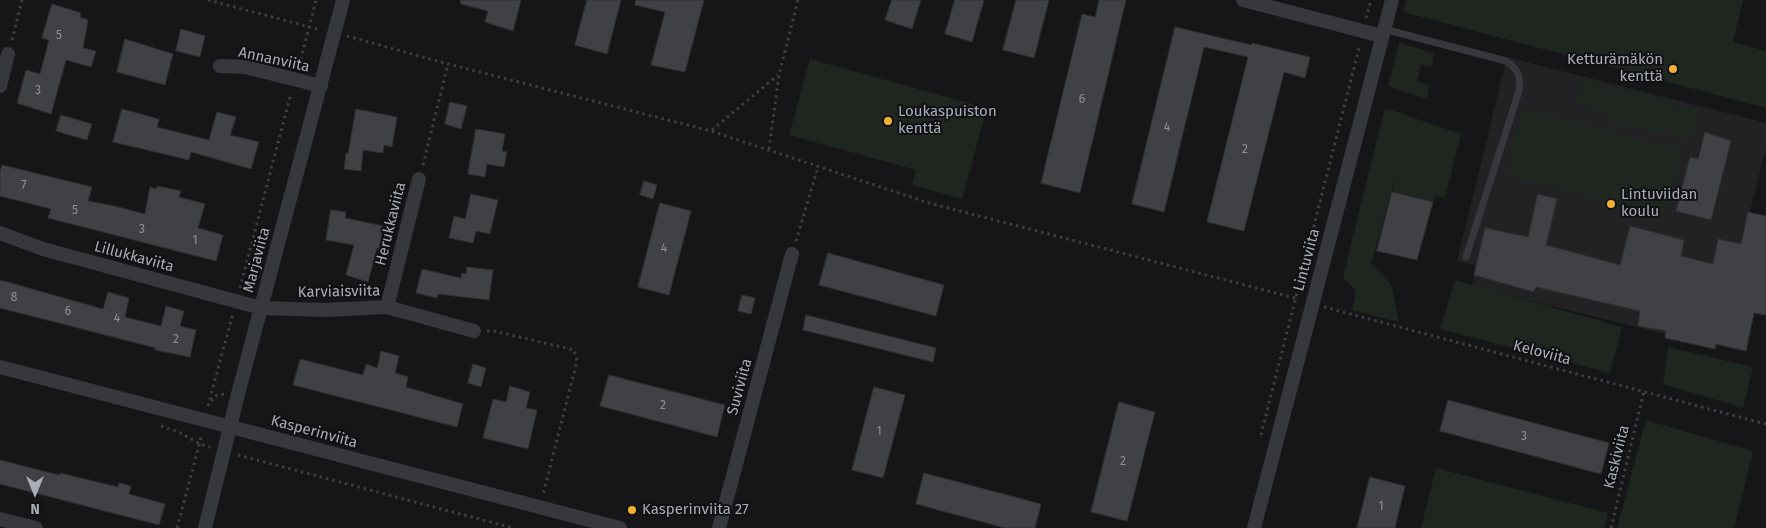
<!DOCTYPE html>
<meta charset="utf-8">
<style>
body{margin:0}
#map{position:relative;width:1766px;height:528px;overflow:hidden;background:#161618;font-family:"Fira Sans",sans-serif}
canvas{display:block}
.north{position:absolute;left:10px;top:468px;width:50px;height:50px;-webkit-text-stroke:4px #111113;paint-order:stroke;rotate:180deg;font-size:14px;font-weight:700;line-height:20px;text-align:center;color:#a8adb8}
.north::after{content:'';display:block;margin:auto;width:18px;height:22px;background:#a8adb8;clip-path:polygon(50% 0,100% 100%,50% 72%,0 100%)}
</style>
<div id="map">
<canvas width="1766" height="528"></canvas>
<div class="north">N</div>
</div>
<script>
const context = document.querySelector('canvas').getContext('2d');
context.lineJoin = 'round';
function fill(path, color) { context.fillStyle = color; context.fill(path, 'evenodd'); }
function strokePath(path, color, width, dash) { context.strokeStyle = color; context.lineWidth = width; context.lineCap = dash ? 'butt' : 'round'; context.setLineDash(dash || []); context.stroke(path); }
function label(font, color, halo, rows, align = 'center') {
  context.font = font + ' "Fira Sans",sans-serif'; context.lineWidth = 4; context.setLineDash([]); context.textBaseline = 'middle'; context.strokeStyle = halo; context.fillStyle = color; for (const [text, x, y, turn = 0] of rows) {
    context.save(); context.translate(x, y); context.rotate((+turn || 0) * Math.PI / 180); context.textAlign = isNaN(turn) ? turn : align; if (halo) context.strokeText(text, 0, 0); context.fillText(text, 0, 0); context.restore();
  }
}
fill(new Path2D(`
 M1507,57L1766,123V147L1716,347L1472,286L1476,266L1457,261Z`), '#222225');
fill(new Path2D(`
 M1406,0H1743L1733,42L1766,51V108L1403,12Z
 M1399,43L1434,53L1432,67L1421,65L1417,81L1429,86L1427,99L1388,86Z
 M810,59L987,108L962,199L912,185L916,170L789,135Z
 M1584,79L1613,87L1606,112L1578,103Z
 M1614,87L1673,102L1666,135L1606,121Z
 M1675,104L1699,109L1692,141L1669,136Z
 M1385,108L1461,134L1445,198L1435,195L1433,202L1392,192L1396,174L1371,264L1391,284L1399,322L1352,310L1356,291L1343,277Z
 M1523,108L1682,151L1666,216L1507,174Z
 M1455,280L1622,327L1610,373L1440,329Z
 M1668,347L1753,367L1743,408L1663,384Z
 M1646,420L1753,451L1734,528H1617Z
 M1436,468L1608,513L1604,528H1421Z`), '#1e261f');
const building = new Path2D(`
 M461,0H521L513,31L485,22L488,11L461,4Z
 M587,0H621L607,54L575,45Z
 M636,0H704L685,72L651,65L665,12L635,5Z
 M892,0H921L912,29L885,20Z
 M955,0H984L972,42L945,34Z
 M1016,0H1049L1034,58L1003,50Z
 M1099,0H1126L1080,193L1041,183L1082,14L1095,17Z
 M52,4L81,13L80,17L88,20L83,48L96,51L91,67L66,60L51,114L17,103L26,70L40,74L49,40L42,38Z
 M1175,27L1251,45L1252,43L1310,57L1305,78L1284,72L1244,231L1207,222L1248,57L1204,47L1164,212L1132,204Z
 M181,29L205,36L200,57L176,51Z
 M125,39L173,54L165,85L117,72Z
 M450,102L467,106L461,129L445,124Z
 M122,109L159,119L157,127L209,140L217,112L236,117L230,135L259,142L251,169L191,152L189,160L113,142Z
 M356,109L397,117L392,147L384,145L383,153L363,150L361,171L344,169L346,153H348Z
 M61,115L92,124L87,140L56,131Z
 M476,129L505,134L502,151L507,152L504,167L487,164L485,177L468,174Z
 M1705,132L1731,141L1711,220L1676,211L1690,157L1698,159Z
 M2,165L92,187L88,201L115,206L145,214L150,187L157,189V186L181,191L179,197L205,204L198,228L223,235L216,261L48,218L51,209L0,196V172Z
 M644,181L657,185L653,199L640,195Z
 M1392,192L1433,202L1417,260L1377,251Z
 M471,194L498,200L490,234L476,231L473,243L449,238L454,216L465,219Z
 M1538,194L1557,199L1546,245L1620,265L1630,226L1684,240L1681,256L1713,264L1718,239L1741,244L1748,212L1766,216V315L1754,313L1746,351L1716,344L1715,349L1665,338L1666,331L1638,326L1640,311L1536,287L1534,292L1474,275L1485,228L1528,237Z
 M660,203L691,211L669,295L638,287Z
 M331,210L346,212L345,218L383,226L379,249L377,248L368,282L346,275L354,245L326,240Z
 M828,253L944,285L936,316L819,285Z
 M467,267L493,270L489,300L438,294L437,298L416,293L422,269L461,278L462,273L466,274Z
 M0,280L103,309L108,292L129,298L125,317L161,326L166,306L184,311L180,326L196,330L190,357L155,350L156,348L0,308Z
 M742,295L755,298L751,314L738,311Z
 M806,315L936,348L933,362L803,330Z
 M381,351L399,356L395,373L408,377L406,387L463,404L457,427L293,385L300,359L363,375L366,364L377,368Z
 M473,364L486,368L481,387L468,383Z
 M609,375L725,405L717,437L600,406Z
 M510,386L530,392L526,408L537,410L528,449L483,438L493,399L506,402Z
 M874,387L905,395L883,478L852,470Z
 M1448,400L1609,443L1601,474L1440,431Z
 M1119,402L1155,412L1127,521L1091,512Z
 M0,460L59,475L60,473L118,487L119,483L131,486L129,494L165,504L159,525L0,484Z
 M924,473L1041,504L1035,528H1005L916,504Z
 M1370,477L1405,486L1395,528H1357Z`);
fill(building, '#404145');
strokePath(building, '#303034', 1);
strokePath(new Path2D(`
 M208,0L321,30
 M1366,18L1371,0
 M347,36L448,64L711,131L929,203L1299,299
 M12,40L22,0
 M299,66L316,0
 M712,130L778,75
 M769,149L779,75L798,0
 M423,165L448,64
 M796,241L818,167
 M240,288L291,93
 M1324,307L1766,424
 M487,331H494L574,350L577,361L543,495
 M211,401L217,395L225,394
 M208,406L233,313
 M161,426L179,432L200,444L210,447
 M1261,435L1360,44
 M238,455L513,528
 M177,528L202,434
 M1611,528L1644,391`), '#3d3f44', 3, [2.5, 4]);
strokePath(new Path2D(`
 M1384,29L1506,61C1519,70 1521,76 1519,91L1466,257`), '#37383d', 7);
strokePath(new Path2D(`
 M1243,0L1382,36
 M220,66L245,67L321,86
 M0,86L8,54
 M0,233L43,249L261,308L326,310L387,307L474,331
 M387,307L419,179
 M0,367L620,528
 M0,519L36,528
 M205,528L239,390L343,0
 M719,528L792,254
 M1254,528L1392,0`), '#37383d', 14);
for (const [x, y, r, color] of [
 [1673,69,5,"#f2b134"],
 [888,121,5,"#f2b134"],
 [1611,204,5,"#f2b134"],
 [632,510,5,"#f2b134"]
]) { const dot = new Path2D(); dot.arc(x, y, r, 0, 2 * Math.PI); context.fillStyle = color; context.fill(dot); strokePath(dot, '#111113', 2); }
label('12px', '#8e929b', null, [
 ["5",59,36],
 ["3",38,91],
 ["6",1082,100],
 ["4",1167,128],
 ["2",1245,150],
 ["7",24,186],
 ["5",75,211],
 ["3",142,230],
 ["1",195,241],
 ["4",664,249],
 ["8",14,298],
 ["6",68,312],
 ["4",117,319],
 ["2",176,340],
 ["2",663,406],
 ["1",879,432],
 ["3",1524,437],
 ["2",1123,462],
 ["1",1381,507]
]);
label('15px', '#a8adb8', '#111113', [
 ["Annanviita",274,60,12],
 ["Herukkaviita",391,224,-76],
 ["Lillukkaviita",134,257,15],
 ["Marjaviita",257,260,-75],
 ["Lintuviita",1307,260,-75],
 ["Karviaisviita",339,292,-1],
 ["Keloviita",1542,353,15],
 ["Suviviita",740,387,-75],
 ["Kasperinviita",314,432,15],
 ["Kaskiviita",1617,457,-76]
]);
label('15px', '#a8adb8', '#111113', [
 ["Ketturämäkön",1663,60,"right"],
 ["kenttä",1663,77,"right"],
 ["Loukaspuiston",898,112],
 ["kenttä",898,129],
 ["Lintuviidan",1621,195],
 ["koulu",1621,212],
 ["Kasperinviita 27",642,510]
], 'left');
</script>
